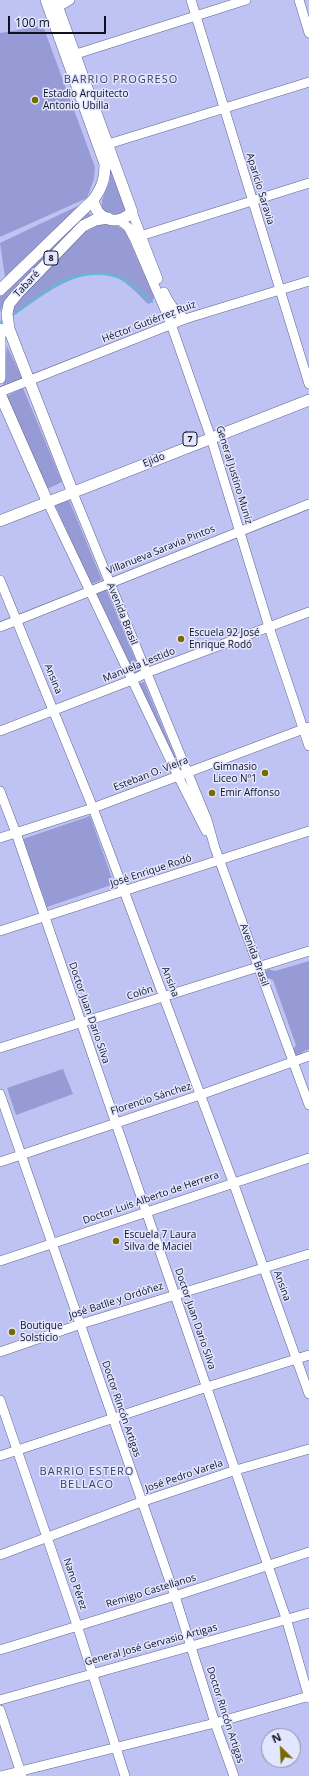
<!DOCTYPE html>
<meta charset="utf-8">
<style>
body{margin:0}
#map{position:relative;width:309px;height:1776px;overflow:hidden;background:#bec3f3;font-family:"Open Sans",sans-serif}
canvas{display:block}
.north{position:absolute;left:261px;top:1728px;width:40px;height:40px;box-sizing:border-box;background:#e3e6ff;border:1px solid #8e90a6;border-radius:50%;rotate:336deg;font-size:11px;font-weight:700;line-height:16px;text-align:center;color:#0f1020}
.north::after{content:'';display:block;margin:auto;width:14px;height:18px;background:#786a01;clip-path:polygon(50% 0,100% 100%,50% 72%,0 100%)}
.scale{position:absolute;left:8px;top:16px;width:98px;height:18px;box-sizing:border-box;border:2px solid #0f1020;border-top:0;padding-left:5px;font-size:12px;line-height:14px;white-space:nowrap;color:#0f1020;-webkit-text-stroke:3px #e3e6ff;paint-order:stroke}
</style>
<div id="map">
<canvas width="309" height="1776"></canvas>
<div class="north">N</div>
<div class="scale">100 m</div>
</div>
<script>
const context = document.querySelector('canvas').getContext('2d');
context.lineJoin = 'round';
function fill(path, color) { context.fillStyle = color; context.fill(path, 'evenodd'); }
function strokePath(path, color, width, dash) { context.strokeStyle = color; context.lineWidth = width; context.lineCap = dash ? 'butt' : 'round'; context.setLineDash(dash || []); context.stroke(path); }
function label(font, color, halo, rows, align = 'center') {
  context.font = font + ' "Open Sans",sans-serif'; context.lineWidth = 3; context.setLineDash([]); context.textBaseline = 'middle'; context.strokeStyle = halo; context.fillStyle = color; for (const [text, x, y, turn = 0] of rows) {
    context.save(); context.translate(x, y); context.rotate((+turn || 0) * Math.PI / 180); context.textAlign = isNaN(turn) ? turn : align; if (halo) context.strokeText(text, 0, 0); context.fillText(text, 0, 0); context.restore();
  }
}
fill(new Path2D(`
 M43,26L95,167L94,179L87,198L0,237V33Z
 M109,157L127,210L119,215L110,214L102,209V200L110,181Z
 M82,204L5,277L0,243Z
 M86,210L92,216L5,300L0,312V295Z
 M112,223L125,231L154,297L152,302L148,304C141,297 126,281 117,278C78,264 45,295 14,315L12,305L82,232L93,225Z
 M7,346L22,378L3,385Z
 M23,388L62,482L47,489L5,397Z
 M69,500L102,580L91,584L55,505Z
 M106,589L140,671L133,675L95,593Z
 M144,682L179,766L176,767L138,684Z
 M90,816L114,884L47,907L23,839Z
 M309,961V1049L302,1052L301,1055L296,1056L293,1050L296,1045L273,980L268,978L265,972L268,969L275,971Z
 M63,1069L73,1094L16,1115L7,1088Z`), '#969bd5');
strokePath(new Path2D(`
 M10,317C23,309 34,298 47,290C72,274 106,266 131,284C138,289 145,296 152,302
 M0,322L5,320`), '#5dbbd7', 2);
const minor = new Path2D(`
 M191,0L309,384
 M299,0L309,33
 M52,11L70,0
 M70,56L246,0
 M102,146L309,82
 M132,212L158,279
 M119,220L128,227L134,238L171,324L211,438L269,627L309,746
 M134,238L309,183
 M164,292C169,304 175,311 185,319
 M0,392L185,319L309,281
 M73,493L207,820L215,848L309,1105
 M48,503L178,776L206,831
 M0,580L93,808L233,1182L309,1394
 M0,627L309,504
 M0,731L132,680L146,673L309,612
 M0,791L16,833L286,1618L309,1698
 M0,838L93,808L309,727
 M0,931L309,831
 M0,1048L309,951
 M0,1094L175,1596L215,1723L234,1776
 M0,1162L200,1095L309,1056
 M0,1261L309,1158
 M0,1352L81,1324L309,1254
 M0,1400L77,1625L125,1776
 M0,1456L207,1387L309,1355
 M0,1555L141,1502L236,1470L309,1449
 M0,1650L175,1596L309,1552
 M0,1700L309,1613
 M0,1710L22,1776
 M1,1776L215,1723L309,1696`);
const major = new Path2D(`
 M55,0L132,212C117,227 97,220 93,200
 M0,290L93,200C102,188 105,179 105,164L46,0
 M0,329V378
 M0,394L48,503
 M73,493L9,329L7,314L9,304L18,293L83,226L95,220L108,218
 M0,521L309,400`);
strokePath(minor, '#61648f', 10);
strokePath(major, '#61648f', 12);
strokePath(minor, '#fff', 9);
strokePath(major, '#fff', 11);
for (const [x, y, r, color] of [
 [35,100,4,"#786a01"],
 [181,639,4,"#786a01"],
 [265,773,4,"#786a01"],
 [212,793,4,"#786a01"],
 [116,1241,4,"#786a01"],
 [12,1332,4,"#786a01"]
]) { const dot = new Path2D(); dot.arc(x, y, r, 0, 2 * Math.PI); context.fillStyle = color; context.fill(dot); strokePath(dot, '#e3e6ff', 1.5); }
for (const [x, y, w] of [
 [51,258,14],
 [190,439,14]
]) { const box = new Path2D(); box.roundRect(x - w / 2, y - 7, w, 14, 3); context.fillStyle = '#e3e6ff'; context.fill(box); strokePath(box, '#0f1020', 1); }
label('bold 9px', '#0f1020', null, [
 ["8",51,258],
 ["7",190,439]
]);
label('10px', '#0f1020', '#e3e6ff', [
 ["Estadio Arquitecto",43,94],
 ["Antonio Ubilla",43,106],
 ["Escuela 92 José",189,633],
 ["Enrique Rodó",189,645],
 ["Gimnasio",257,767,"right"],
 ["Liceo Nº1",257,779,"right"],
 ["Emir Affonso",220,793],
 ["Escuela 7 Laura",124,1235],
 ["Silva de Maciel",124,1247],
 ["Boutique",20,1326],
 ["Solsticio",20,1338]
], 'left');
label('10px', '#0f1020', '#e3e6ff', [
 ["Aparicio Saravia",260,189,73],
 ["Tabaré",27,284,-47],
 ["Héctor Gutiérrez Ruiz",149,322,-21],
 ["Ejido",154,460,-22],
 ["General Justino Muniz",234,475,73],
 ["Villanueva Saravia Pintos",161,550,-22],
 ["Avenida Brasil",122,614,68],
 ["Manuela Lestido",139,665,-22],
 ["Ansina",53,679,68],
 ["Esteban O. Vieira",151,774,-21],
 ["José Enrique Rodó",151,871,-18],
 ["Avenida Brasil",254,955,70],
 ["Ansina",170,982,69],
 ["Colón",140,993,-17],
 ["Doctor Juan Dario Silva",89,1013,71],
 ["Florencio Sánchez",151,1099,-18],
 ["Doctor Luis Alberto de Herrera",151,1198,-19],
 ["Ansina",282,1286,70],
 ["José Batlle y Ordóñez",116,1301,-18],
 ["Doctor Juan Dario Silva",195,1319,71],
 ["Doctor Rincón Artigas",121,1409,71],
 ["José Pedro Varela",184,1476,-19],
 ["Nano Pérez",75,1584,71],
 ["Remigio Castellanos",151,1591,-17],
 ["General José Gervasio Artigas",151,1645,-15],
 ["Doctor Rincón Artigas",225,1715,72]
]);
context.letterSpacing = '1px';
label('11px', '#3b3d65', '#e3e6ff', [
 ["BARRIO PROGRESO",121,80],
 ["BARRIO ESTERO",87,1472],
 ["BELLACO",87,1485]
]);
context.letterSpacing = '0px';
</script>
